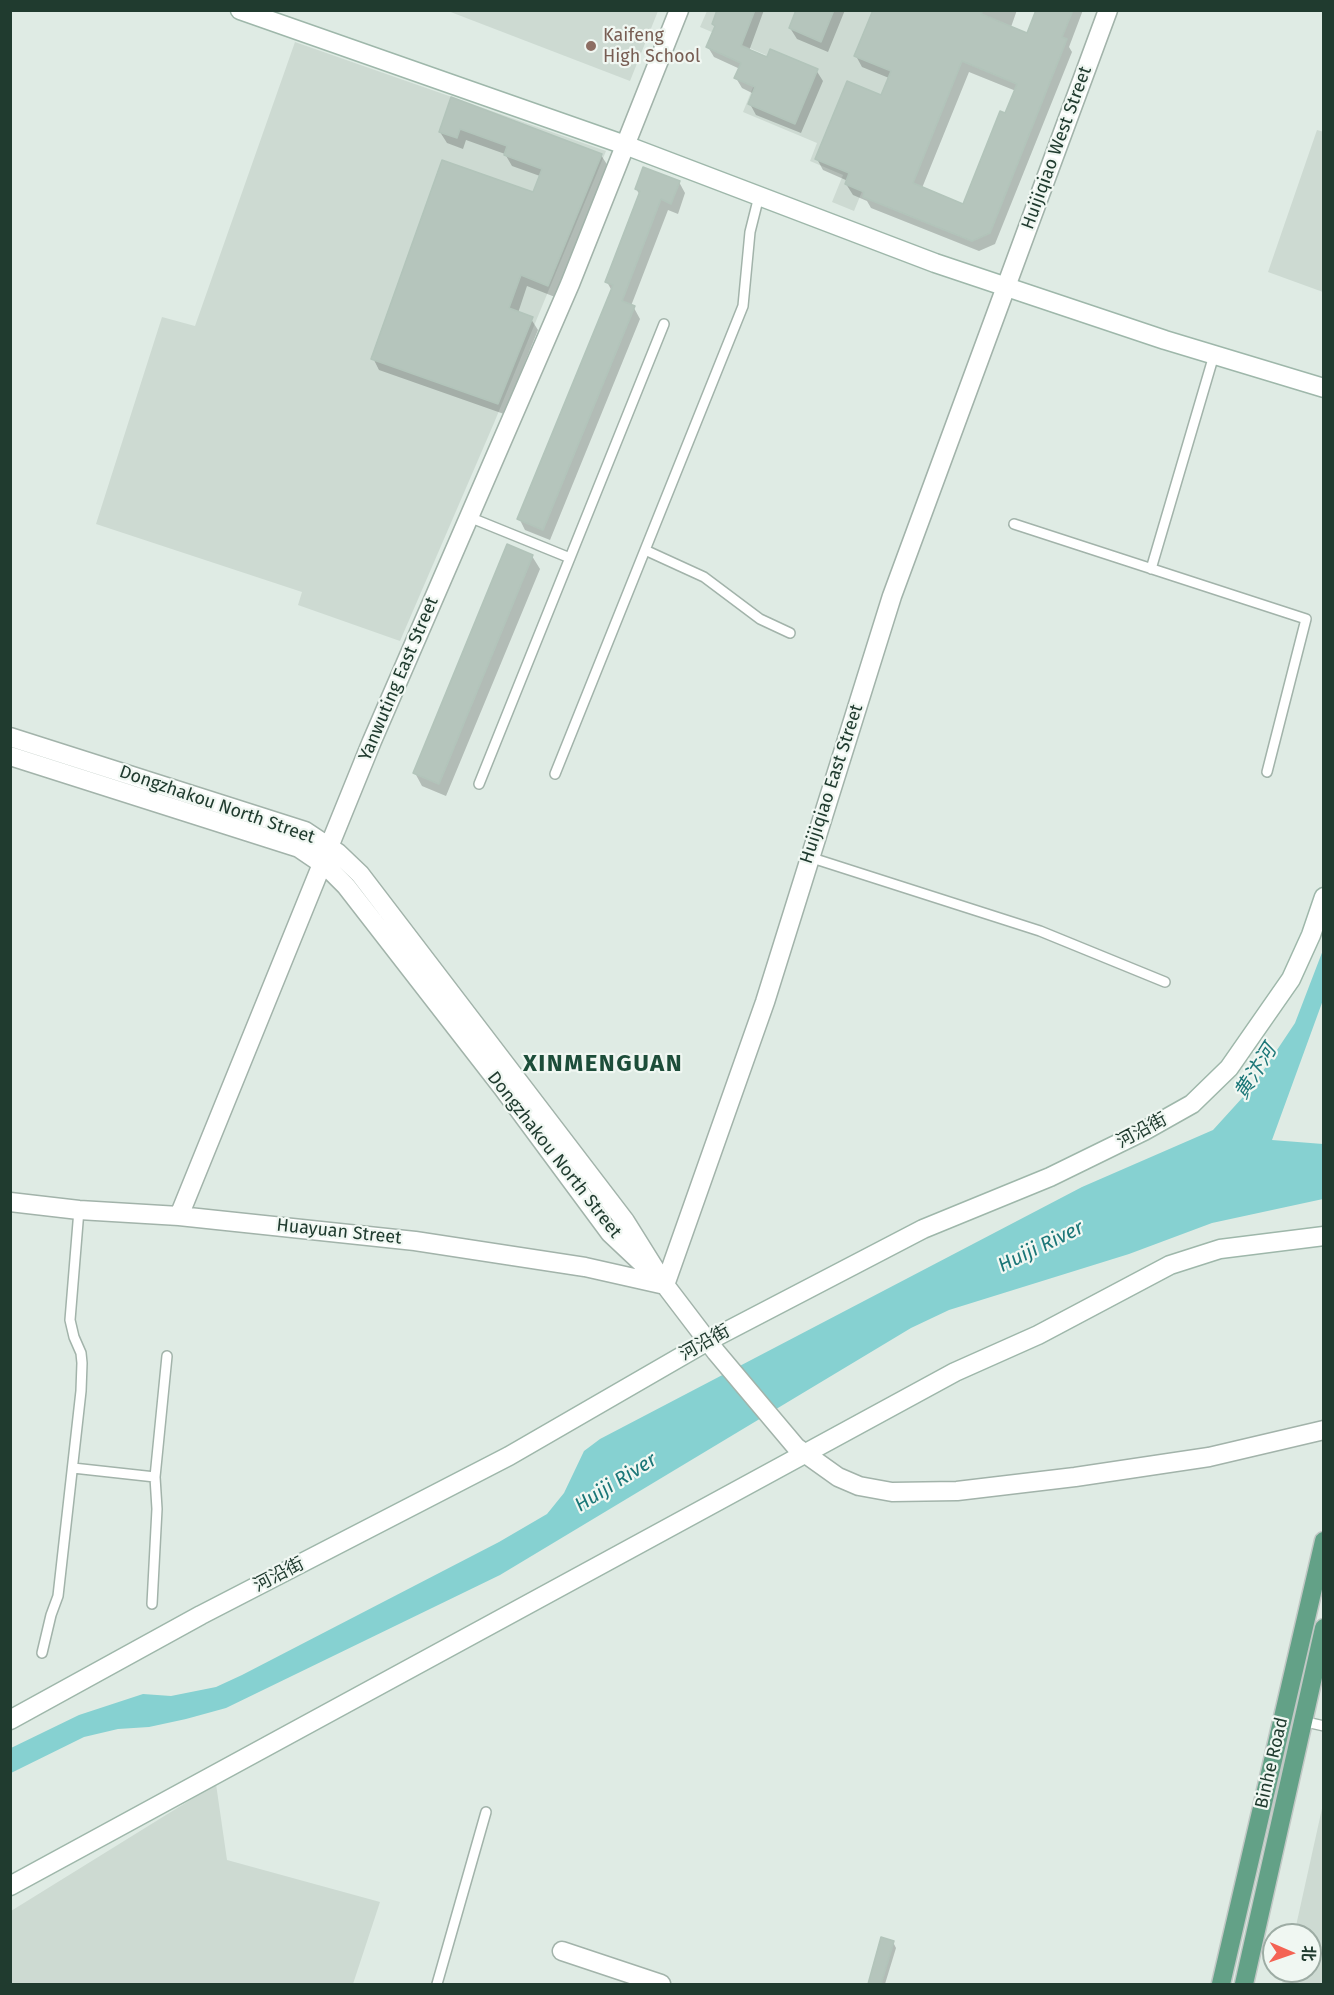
<!DOCTYPE html>
<meta charset="utf-8">
<style>
body{margin:0}
#map{position:relative;width:1334px;height:1995px;overflow:hidden;background:#dfebe4;font-family:"Fira Sans","Noto Sans SC",sans-serif}
canvas{display:block}
.frame{position:absolute;inset:0;border:12px solid #203b2f;pointer-events:none}
.north{position:absolute;left:1262px;top:1923px;width:60px;height:60px;box-sizing:border-box;background:#f0f7f2;border:2px solid #9daca4;border-radius:50%;rotate:92deg;font-size:16px;font-weight:700;line-height:24px;text-align:center;color:#203b2f}
.north::after{content:'';display:block;margin:auto;width:21px;height:27px;background:#f46354;clip-path:polygon(50% 0,100% 100%,50% 72%,0 100%)}
</style>
<div id="map">
<canvas width="1334" height="1995"></canvas>
<div class="frame"></div>
<div class="north">北</div>
</div>
<script>
const context = document.querySelector('canvas').getContext('2d');
context.lineJoin = 'round';
function fill(path, color) { context.fillStyle = color; context.fill(path, 'evenodd'); }
function strokePath(path, color, width, dash) { context.strokeStyle = color; context.lineWidth = width; context.lineCap = dash ? 'butt' : 'round'; context.setLineDash(dash || []); context.stroke(path); }
function label(font, color, halo, rows, align = 'center') {
  context.font = font + ' "Fira Sans","Noto Sans SC",sans-serif'; context.lineWidth = 4.5; context.setLineDash([]); context.textBaseline = 'middle'; context.strokeStyle = halo; context.fillStyle = color; for (const [text, x, y, turn = 0] of rows) {
    context.save(); context.translate(x, y); context.rotate((+turn || 0) * Math.PI / 180); context.textAlign = isNaN(turn) ? turn : align; if (halo) context.strokeText(text, 0, 0); context.fillText(text, 0, 0); context.restore();
  }
}
fill(new Path2D(`
 M448,11H658L630,81Z
 M707,11H936L854,211L832,202L843,175L810,161L817,143L743,112L766,55L700,27Z
 M295,42L606,151L494,423L400,641L298,605L302,592L96,524L162,317L195,326Z
 M1317,130L1324,132L1323,292L1268,272Z
 M216,1784L227,1860L380,1902L353,1984H11V1911Z
 M1323,1804V1984H1282L1285,1971H1310V1935H1294Z`), '#cddad2');
fill(new Path2D(`
 M1323,950V1000L1272,1140L1323,1144V1199L1212,1223L1129,1254L949,1310L911,1328L500,1575L226,1708L186,1719L149,1727L118,1729L84,1737L11,1773V1748L79,1715L143,1694L171,1696L216,1687L242,1675L499,1542L547,1514L564,1493L584,1451L600,1439L1082,1187L1213,1130L1253,1086L1295,1023Z`), '#86d1d1');
fill(new Path2D(`
 M719,10H764L749,51L768,59L816,70L823,81L801,133L756,115L750,104L754,94L742,88L736,78L740,69L714,57L708,47L716,28L713,24Z
 M798,10H845L828,52L797,39L790,28Z
 M875,10H1017L1011,27L1028,34L1038,10H1083L1069,47L1072,52L995,244L979,251L871,208L867,201L853,195L846,184L848,181L823,170L817,159L882,97L889,78L862,67L856,56ZM969,72L1016,91L964,206L922,188Z
 M451,99L601,155L608,166L555,297L527,286L518,313L531,319L538,330L504,414L379,370L373,358L534,194L540,176L512,166L505,154L466,140L463,149L447,143L440,132Z
 M679,182L685,193L678,214L668,210L631,306L634,308L640,319L550,540L525,530L519,518L612,291L607,282L640,195L636,189Z
 M532,556L540,569L446,796L422,786L415,773Z
 M882,1939L893,1942L896,1948L885,1984H869Z`), '#0003');
const building = new Path2D(`
 M717,10H755L741,46L767,57L770,49L818,69L795,124L748,104L755,87L734,78L741,63L706,47L715,26L712,24Z
 M796,10H834L821,42L789,28Z
 M873,10H983L981,14L1027,33L1036,10H1073L1062,37L1067,39L990,233L972,241L863,197L864,192L845,184L849,173L815,159L847,81L881,95L891,71L854,56ZM962,61L1017,84L1005,113L1000,111L963,204L913,183Z
 M451,97L602,154L548,286L521,275L509,308L533,317L498,404L371,359L442,160L533,192L542,169L504,155L507,146L460,129L457,138L439,132Z
 M643,167L680,181L671,204L661,199L622,301L635,306L543,530L517,519L613,285L605,282L640,191L635,189Z
 M507,544L533,555L439,784L413,773Z
 M881,1937L894,1941L881,1984H868Z`);
fill(building, '#b5c5bc');
strokePath(building, '#b2c4ba', 1.5);
const lane = new Path2D(`
 M469,517L570,558
 M1014,524L1306,619L1267,772
 M645,550L704,577L760,619L790,633
 M1151,569L1214,355
 M555,774L743,306L750,232L759,196
 M479,784L664,324
 M809,857L1040,931L1165,982
 M73,1468L155,1477
 M152,1604L157,1509L155,1477L167,1356
 M42,1653L51,1615L58,1596L81,1391L82,1363L81,1353L74,1337L70,1320L79,1210
 M1302,1721L1324,1726
 M437,1984L486,1812`);
const street = new Path2D(`
 M10,737L305,831L338,853L360,874L625,1221L665,1285L716,1352L796,1447L838,1477L859,1486L892,1492L957,1491L1075,1477L1209,1457L1324,1430
 M10,756L299,848L327,867L346,886L502,1087L610,1233L644,1265
 M10,1202L79,1210L179,1216L415,1241L585,1267L665,1285
 M179,1216L372,741L570,284L679,10
 M665,1285L765,1002L892,596L1108,10
 M562,1951L661,1984`);
const secondary = new Path2D(`
 M240,10L625,145L935,263L1165,340L1324,388
 M10,1720L201,1615L509,1456L708,1341L923,1229L1050,1177L1144,1131L1192,1104L1229,1068L1291,979L1311,935L1324,897
 M10,1886L955,1372L1038,1335L1170,1265L1220,1249L1324,1236`);
const primary = new Path2D(`
 M1221,1984L1324,1541
 M1244,1984L1324,1628`);
strokePath(lane, '#a2b3aa', 12);
strokePath(street, '#a2b3aa', 21);
strokePath(secondary, '#9eb7aa', 21);
strokePath(primary, '#c1c8c5', 21);
strokePath(lane, '#fff', 9);
strokePath(street, '#fff', 18);
strokePath(secondary, '#fff', 18);
strokePath(primary, '#63a187', 18);
for (const [x, y, r, color] of [
 [591,46,6,"#8d6e63"]
]) { const dot = new Path2D(); dot.arc(x, y, r, 0, 2 * Math.PI); context.fillStyle = color; context.fill(dot); strokePath(dot, '#f0f7f2', 2); }
label('18px', '#785e54', '#f0f7f2', [
 ["Kaifeng",603,36],
 ["High School",603,57]
], 'left');
label('18px', '#203b2f', '#f0f7f2', [
 ["Huijiqiao West Street",1057,148,-70],
 ["Yanwuting East Street",399,679,-67],
 ["Huijiqiao East Street",832,784,-72],
 ["Dongzhakou North Street",217,805,19],
 ["河沿街",1142,1131,-28],
 ["Dongzhakou North Street",554,1155,52],
 ["Huayuan Street",339,1232,6],
 ["河沿街",705,1343,-29],
 ["河沿街",279,1575,-27],
 ["Binhe Road",1272,1763,-77]
]);
label('italic 20px', '#1a7677', '#f0f7f2', [
 ["黄汴河",1256,1072,-58],
 ["Huiji River",1041,1247,-26],
 ["Huiji River",616,1483,-32]
]);
context.letterSpacing = '1.5px';
label('bold 24px', '#1c4d39', '#f0f7f2', [
 ["XINMENGUAN",603,1064]
]);
context.letterSpacing = '0px';
</script>
